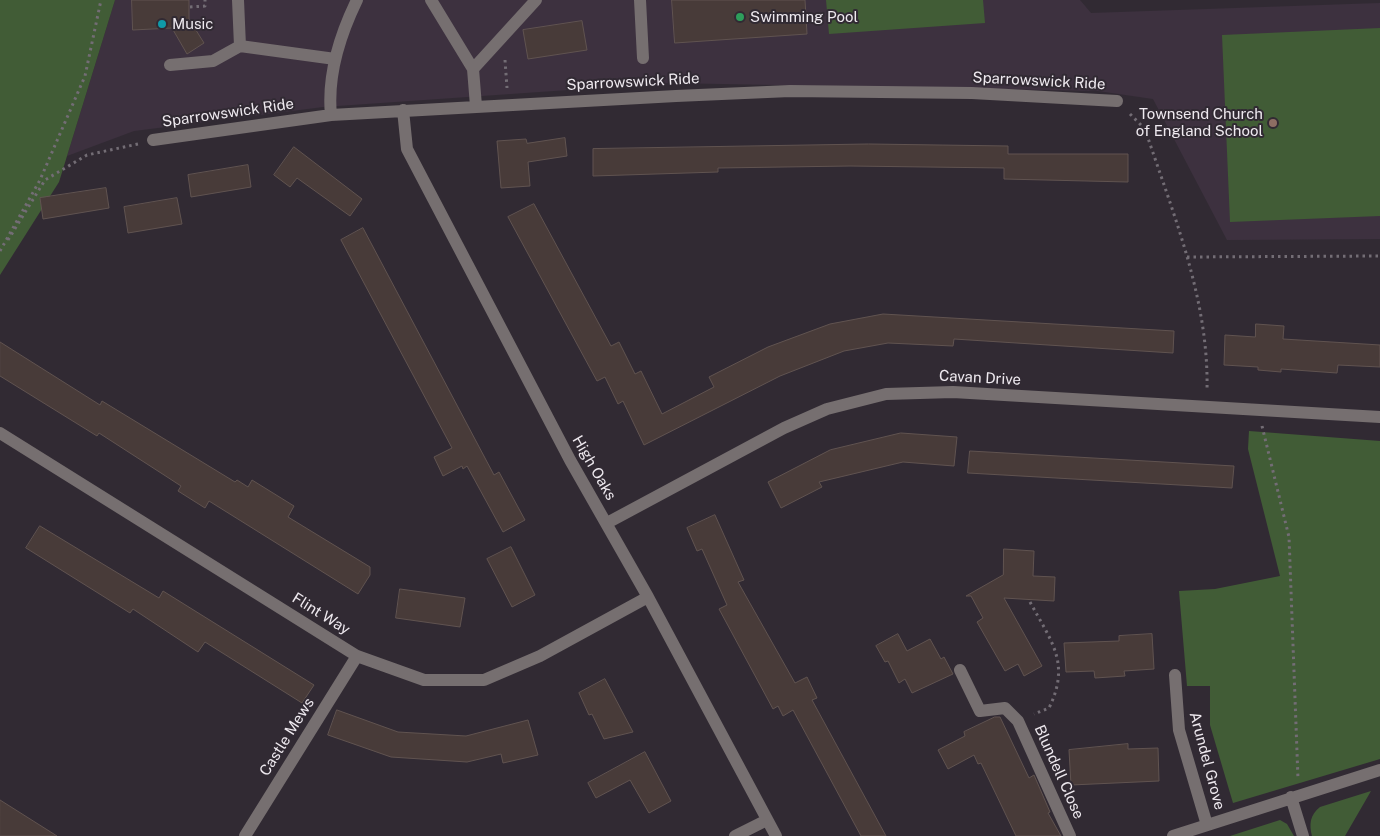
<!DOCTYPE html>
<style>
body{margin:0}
canvas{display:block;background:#312a33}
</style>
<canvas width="1380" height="836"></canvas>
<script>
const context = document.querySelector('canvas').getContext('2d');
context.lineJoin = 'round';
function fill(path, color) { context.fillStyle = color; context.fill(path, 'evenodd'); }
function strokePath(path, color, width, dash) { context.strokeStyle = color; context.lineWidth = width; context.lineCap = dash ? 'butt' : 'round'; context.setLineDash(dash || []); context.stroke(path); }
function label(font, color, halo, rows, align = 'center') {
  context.font = font + ' "Public Sans",sans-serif'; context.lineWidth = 4; context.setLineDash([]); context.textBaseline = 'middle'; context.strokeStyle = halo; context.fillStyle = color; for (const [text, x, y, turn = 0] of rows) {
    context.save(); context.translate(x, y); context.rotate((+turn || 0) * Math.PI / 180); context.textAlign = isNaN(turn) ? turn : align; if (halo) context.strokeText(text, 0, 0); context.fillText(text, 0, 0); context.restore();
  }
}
fill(new Path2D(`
 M115,0H1080L1091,13L1380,3V239L1227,240L1153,99L1098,91L669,83L323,107L134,131L67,156Z`), '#3d313f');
fill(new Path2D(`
 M0,0H115L59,182L0,275Z
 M826,0H983L985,23L829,34Z
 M1380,28V216L1230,222L1222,35Z
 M1249,431L1380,441V759L1233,803L1210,725V686H1187L1179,591L1215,589L1280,576L1248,449Z
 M1371,791L1345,836H1312C1309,824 1310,815 1320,807Z
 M1280,820L1287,824L1294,836H1230Z`), '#415c36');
const building = new Path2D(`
 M132,0H189V19L204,43L187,54L172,28L133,30Z
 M672,0H805L807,34L675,43Z
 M582,21L587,50L528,59L523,30Z
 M565,138L567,156L528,162L530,186L501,188L497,141L526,139L527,143Z
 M869,144L1008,146V154H1128V182L1004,179V168L850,166L718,168V172L593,176V149Z
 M294,147L362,199L350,216L297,178L290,187L274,175Z
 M248,165L251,187L191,197L188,175Z
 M106,188L109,208L43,219L40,198Z
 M177,198L182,224L128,233L124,207Z
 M534,204L611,346L619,342L635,374L641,371L662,414L714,387L709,377L768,347L830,324L883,314L1174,331L1173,353L954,339L953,346L888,343L844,351L780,376L644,445L623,401L618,404L605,377L597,381L508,217Z
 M363,228L494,475L499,472L525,520L503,532L467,466L463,469L462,466L443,476L434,457L452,448L341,240Z
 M1256,324L1284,326L1283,339L1380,345V367L1338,365L1337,373L1281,369V372L1258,370V367L1224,365L1225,335L1255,337Z
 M0,342L100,405L102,401L235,482L237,480L248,487L252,480L294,506L288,517L370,567V575L358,594L209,501L205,508L178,491L181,486L161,473L99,433L97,436L0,376Z
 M901,433L957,437L954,466L903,462L819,482L822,487L781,508L768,482L830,450Z
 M970,451L1234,466L1232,488L968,473Z
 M715,515L744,580L738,582L795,683L807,677L817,698L812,700L886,836H861L793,710L783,716L778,706L773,709L719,609L727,605L702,549L697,551L687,528Z
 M40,526L159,598L163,591L314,685L302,703L205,642L198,652L133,609L130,613L26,548Z
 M511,547L535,595L512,607L487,559Z
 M1004,549L1034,551L1033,576L1055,577L1054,601L1004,598L1042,666L1024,676L1018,664L1005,671L977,622L983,618L971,596H966L1003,575Z
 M400,589L465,598L460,627L396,618Z
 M898,634L907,651L930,639L941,659L944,657L953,674L912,693L905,679L899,683L888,661L885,662L876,646Z
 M1152,634L1154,669L1124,671L1125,676L1095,678L1094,671L1066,672L1064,643L1119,641V636Z
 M605,679L633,732L604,739L592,714L589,715L579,693Z
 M337,710L398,732L466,736L528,720L538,755L503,763L501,754L467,762L391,757L328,735Z
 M995,717H1000L1029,778L1034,775L1050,812L1048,813L1061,836H1016L981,763L978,764L974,755L948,769L938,750L965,736L964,732Z
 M1128,744V749L1158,748L1159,781L1071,785L1069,750Z
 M645,752L671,801L649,813L630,780L596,798L588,783Z
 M0,800L57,836H0Z`);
fill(building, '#483b39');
strokePath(building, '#605350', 1);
strokePath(new Path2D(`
 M190,7L205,6V0
 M505,60L507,88
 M1130,114L1145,129C1173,214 1209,299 1207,390
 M8,240L45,180L87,155L138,144
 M0,251L40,180L85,76L101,0
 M1187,257L1380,256
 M1262,426L1289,537L1298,779
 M1030,602C1051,641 1071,663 1049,708L1034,714`), '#736d75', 3, [2.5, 4]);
strokePath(new Path2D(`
 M431,0L473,69L476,106
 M640,0L643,58
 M240,46L335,59
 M170,65L213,61L240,46L238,0
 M473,69L536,0
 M403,110L407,149L570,460L648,597L776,836
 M331,115C327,75 340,35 357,0
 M153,140L331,115L676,96L790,91L972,93L1117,101
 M0,433L357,656L424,680H484L540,656L648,597
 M607,523L784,428L827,409L886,394L953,392L1380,417
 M960,670L980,711L1005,708L1018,721L1070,836
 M1175,675L1179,730L1207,825
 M1291,797L1303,836
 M245,836L357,656
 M735,836L767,820
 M1173,836L1380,770`), '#766f70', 12);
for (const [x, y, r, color] of [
 [740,17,5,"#2e9e5b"],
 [162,24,5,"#0f9aa8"],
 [1273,123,5,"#8d6e63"]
]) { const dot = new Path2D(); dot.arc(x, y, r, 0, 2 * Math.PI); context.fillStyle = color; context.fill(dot); strokePath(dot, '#312a33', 2); }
label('15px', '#eee9ef', '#312a33', [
 ["Swimming Pool",750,17],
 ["Music",172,24],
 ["Townsend Church",1263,114,"right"],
 ["of England School",1263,131,"right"]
], 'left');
label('15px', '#eee9ef', '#312a33', [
 ["Sparrowswick Ride",1039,81,3],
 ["Sparrowswick Ride",633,82,-3],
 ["Sparrowswick Ride",228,113,-8],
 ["Cavan Drive",980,378,3],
 ["High Oaks",594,468,60],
 ["Flint Way",321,614,32],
 ["Castle Mews",287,737,-58],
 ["Arundel Grove",1207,761,75],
 ["Blundell Close",1059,772,66]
]);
</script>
